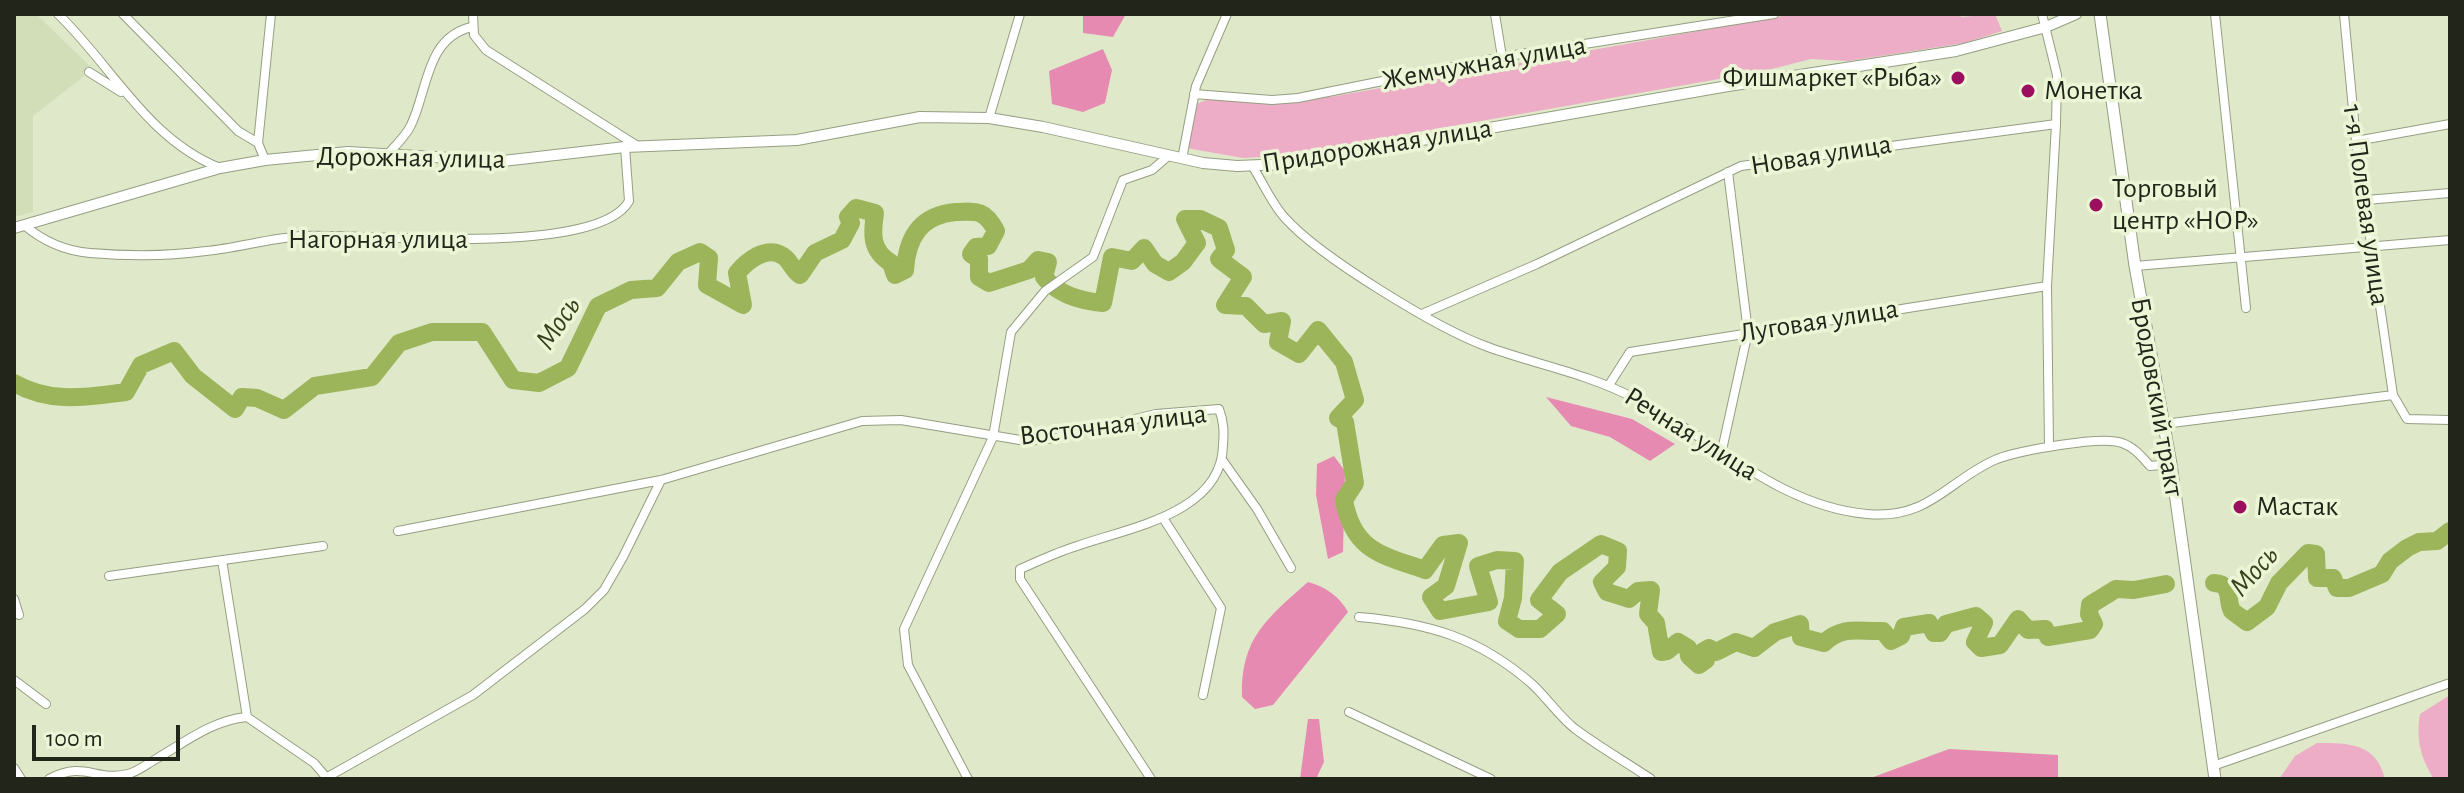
<!DOCTYPE html>
<meta charset="utf-8">
<style>
body{margin:0}
#map{position:relative;width:2464px;height:793px;overflow:hidden;background:#dfe9ca;font-family:"Alegreya Sans",sans-serif}
canvas{display:block}
.frame{position:absolute;inset:0;border:16px solid #22251a;pointer-events:none}
.scale{position:absolute;left:32px;top:725px;width:148px;height:36px;box-sizing:border-box;border:4px solid #22251a;border-top:0;padding-left:10px;font-size:24px;line-height:28px;white-space:nowrap;color:#22251a;-webkit-text-stroke:6px #ecf6d7;paint-order:stroke}
</style>
<div id="map">
<canvas width="2464" height="793"></canvas>
<div class="frame"></div>
<div class="scale">100 m</div>
</div>
<script>
const context = document.querySelector('canvas').getContext('2d');
context.lineJoin = 'round';
function fill(path, color) { context.fillStyle = color; context.fill(path, 'evenodd'); }
function strokePath(path, color, width, dash) { context.strokeStyle = color; context.lineWidth = width; context.lineCap = dash ? 'butt' : 'round'; context.setLineDash(dash || []); context.stroke(path); }
function label(font, color, halo, rows, align = 'center') {
  context.font = font + ' "Alegreya Sans",sans-serif'; context.lineWidth = 7; context.setLineDash([]); context.textBaseline = 'middle'; context.strokeStyle = halo; context.fillStyle = color; for (const [text, x, y, turn = 0] of rows) {
    context.save(); context.translate(x, y); context.rotate((+turn || 0) * Math.PI / 180); context.textAlign = isNaN(turn) ? turn : align; if (halo) context.strokeText(text, 0, 0); context.fillText(text, 0, 0); context.restore();
  }
}
fill(new Path2D(`
 M14,14H36L93,69L33,116V212L14,217Z`), '#d2deb8');
fill(new Path2D(`
 M1793,14H1960L1961,17L1995,14L2002,31L1965,43L1848,61L1811,59L1764,71L1283,156L1243,158L1186,148L1194,105L1211,98L1271,104L1336,96Z
 M2450,695V779H2434C2420,757 2416,739 2420,714Z
 M2317,743C2350,743 2376,743 2385,779H2279L2295,756Z`), '#edadc6');
fill(new Path2D(`
 M1083,14H1126L1113,37L1083,33Z
 M1103,49L1112,70L1105,103L1083,112L1052,104L1049,71Z
 M1546,397L1632,419L1675,444L1650,461L1610,437L1571,426Z
 M1334,456L1345,471L1343,552L1328,559L1316,495L1317,464Z
 M1308,582C1326,587 1339,596 1348,612L1273,705L1255,709L1242,697C1240,639 1267,618 1308,582Z
 M1308,719H1319L1324,762L1316,779H1300Z
 M1949,749L2058,755V779H1868Z`), '#e78ab1');
strokePath(new Path2D(`
 M14,383C51,404 86,397 126,392L141,365L174,351L193,376L235,409L242,397L257,398L284,410L315,386L372,377L399,343L432,332H482L513,380L539,383L568,368L598,306L631,290L657,288L678,262L700,252L709,258L707,285L743,305L737,273C747,261 766,245 783,256C790,260 792,270 800,275L815,253L842,240L851,223L848,217L856,208L875,213C872,233 870,250 891,263L895,275L905,270C907,237 921,215 956,212C977,211 985,210 996,231L988,246L976,247L971,254L979,259V277L989,283L1029,270L1038,260L1048,262L1044,277C1058,295 1081,301 1103,303L1112,257L1132,261L1144,248L1155,264L1169,272L1183,262L1197,243L1185,219H1200L1219,228L1226,250L1219,259L1243,277L1225,305L1246,306L1264,324L1282,321L1278,342L1299,354L1318,330L1344,362L1355,400L1338,418L1345,422L1355,483L1344,500C1353,551 1382,555 1425,570L1443,545L1459,543L1446,586L1431,597L1440,611L1489,602L1478,566L1497,560L1515,561L1513,598L1507,621L1519,629H1540L1557,614L1539,600L1560,572L1601,544L1618,551L1617,567L1602,582L1607,592L1629,599L1638,591L1651,590L1648,614L1656,623L1661,652L1667,651L1678,642L1688,648L1689,656L1699,665L1706,660L1702,652L1709,648L1716,652L1736,642L1754,648L1775,632L1800,624L1801,637L1824,643C1843,625 1859,632 1883,631L1891,641L1901,636L1904,627L1929,623L1934,633H1940L1946,624L1976,616L1984,623L1975,642L1981,648L2000,645L2018,619L2028,630L2045,629L2048,637L2090,630L2094,624L2089,614L2090,605L2116,589L2134,590L2166,584
 M2214,583C2233,584 2226,599 2232,611L2247,622L2267,607L2279,583L2308,553L2316,554L2317,578H2333L2337,588H2349L2382,574L2390,561L2407,548L2419,542L2437,541L2450,531`), '#9cb55a', 18);
const minor = new Path2D(`
 M58,14C112,66 147,139 220,168
 M123,14L238,131L258,143
 M473,14L474,35L486,50L639,147
 M1495,14L1502,57
 M2215,14L2246,308
 M2344,14L2356,141L2393,395L2407,419L2450,420
 M89,72L121,92
 M1194,94L1272,100L1298,98L1502,57L1774,14
 M989,118L1020,14
 M2356,141L2450,124
 M387,155C396,145 406,136 411,125C428,90 426,37 472,27
 M1182,159L1196,86L1227,14
 M265,160L258,143L271,14
 M1253,167C1263,183 1272,204 1285,218C1320,257 1438,329 1488,347C1538,365 1589,374 1636,399C1712,438 1778,506 1867,514C1930,520 1949,479 1997,459C2018,451 2102,435 2122,443C2134,447 2142,457 2150,466L2171,464
 M2366,200L2450,193
 M24,225C43,241 65,251 90,253C127,256 170,256 206,251C238,248 270,238 303,236C365,233 597,258 629,201L625,147
 M2135,266L2450,240
 M1422,314L1537,264L1741,166L2056,124L2057,75L2042,14
 M1609,385L1630,352L2047,286
 M2164,424L2393,395
 M2049,446L2047,286L2056,124
 M1722,450L1748,332L1728,172
 M1223,461L1257,509L1291,568
 M1163,518L1221,608L1203,695
 M398,531L661,480L862,421L901,420L1026,441L1056,438L1156,414L1219,409C1224,422 1224,432 1223,445C1222,514 1127,528 1077,546C1057,552 1039,561 1020,569V579L1151,779
 M222,560L247,717
 M109,576L323,546
 M14,599L19,615
 M1359,617C1428,623 1478,637 1532,684C1547,698 1559,716 1574,728C1599,747 1626,762 1651,779
 M14,680L46,704
 M1349,712L1491,779
 M2213,766L2450,683
 M14,768L21,779
 M49,779C85,760 95,782 128,774C137,772 147,764 156,759C185,742 213,720 247,717L314,763L326,777
 M324,779L473,695L585,609L604,590L623,557L661,480
 M968,779L908,665L904,629L993,437L1011,332L1045,291L1093,257L1123,180L1152,170L1167,157`);
const tertiary = new Path2D(`
 M14,228L220,168L265,160L348,152L503,161L625,147L797,140L920,117L989,118L1043,127L1203,163L1237,166L1286,164L1722,87L1956,51L2046,27L2076,14`);
const secondary = new Path2D(`
 M2100,14L2135,266L2171,464L2215,779`);
strokePath(minor, '#949e81', 10);
strokePath(tertiary, '#949e81', 12);
strokePath(secondary, '#949e81', 13);
strokePath(minor, '#fff', 8);
strokePath(tertiary, '#fff', 10);
strokePath(secondary, '#fff', 11);
for (const [x, y, r, color] of [
 [1958,78,8,"#9c0f5e"],
 [2028,91,8,"#9c0f5e"],
 [2096,205,8,"#9c0f5e"],
 [2240,507,8,"#9c0f5e"]
]) { const dot = new Path2D(); dot.arc(x, y, r, 0, 2 * Math.PI); context.fillStyle = color; context.fill(dot); strokePath(dot, '#ecf6d7', 3); }
label('28px', '#22251a', '#ecf6d7', [
 ["Жемчужная улица",1484,63,-10],
 ["Придорожная улица",1377,146,-9],
 ["Новая улица",1821,155,-9],
 ["Дорожная улица",411,158,1],
 ["1-я Полевая улица",2366,205,82],
 ["Нагорная улица",378,240],
 ["Луговая улица",1819,321,-9],
 ["Бродовский тракт",2157,397,80],
 ["Восточная улица",1113,425,-7],
 ["Речная улица",1691,434,32]
]);
label('28px', '#22251a', '#ecf6d7', [
 ["Фишмаркет «Рыба»",1942,78,"right"],
 ["Монетка",2044,91],
 ["Торговый",2112,189],
 ["центр «НОР»",2112,221],
 ["Мастак",2256,507]
], 'left');
label('italic 30px', '#37421c', '#ecf6d7', [
 ["Мось",558,323,-56],
 ["Мось",2254,571,-48]
]);
</script>
